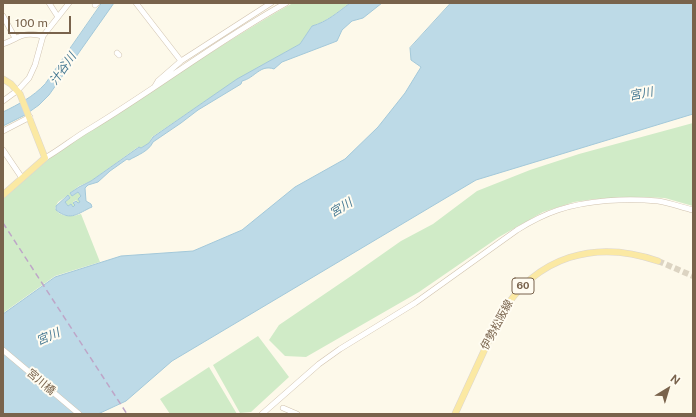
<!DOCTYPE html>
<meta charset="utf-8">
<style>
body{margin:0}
#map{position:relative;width:696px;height:417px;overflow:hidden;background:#fdf9ea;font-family:"Public Sans",sans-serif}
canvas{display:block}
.frame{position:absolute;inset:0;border:4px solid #79634c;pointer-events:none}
.north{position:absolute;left:648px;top:369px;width:40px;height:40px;-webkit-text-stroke:3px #fffcf1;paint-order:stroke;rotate:38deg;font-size:11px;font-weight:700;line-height:16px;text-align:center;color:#79634c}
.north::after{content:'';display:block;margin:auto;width:14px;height:18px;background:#79634c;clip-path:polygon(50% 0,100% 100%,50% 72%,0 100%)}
.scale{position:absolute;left:8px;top:16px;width:63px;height:18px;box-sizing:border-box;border:2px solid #79634c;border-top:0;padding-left:5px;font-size:12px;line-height:14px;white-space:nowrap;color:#79634c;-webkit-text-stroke:3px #fffcf1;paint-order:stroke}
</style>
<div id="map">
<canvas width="696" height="417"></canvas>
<div class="frame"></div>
<div class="north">N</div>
<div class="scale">100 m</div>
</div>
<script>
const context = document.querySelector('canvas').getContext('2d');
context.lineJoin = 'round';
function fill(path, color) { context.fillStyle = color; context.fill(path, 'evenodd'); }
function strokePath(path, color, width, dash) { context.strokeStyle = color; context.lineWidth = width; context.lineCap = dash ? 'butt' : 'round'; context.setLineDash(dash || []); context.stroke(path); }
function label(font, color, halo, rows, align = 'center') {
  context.font = font + ' "Public Sans","Noto Sans JP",sans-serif'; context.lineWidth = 4; context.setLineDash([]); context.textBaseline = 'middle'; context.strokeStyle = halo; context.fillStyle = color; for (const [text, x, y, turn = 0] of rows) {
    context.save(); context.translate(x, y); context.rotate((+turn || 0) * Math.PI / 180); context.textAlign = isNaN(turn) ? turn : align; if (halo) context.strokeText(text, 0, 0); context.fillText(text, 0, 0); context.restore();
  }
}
fill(new Path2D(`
 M293,3H349C338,12 326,22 312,26L300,44L238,79L152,137L149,143L141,148L138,147L91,181L79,186L70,193L72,196L78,192L81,196L78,199L80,202L78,203L76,200L73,202L75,205L73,207L71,204L68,206L65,202L70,198L68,195L58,202L55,208C60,218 72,217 81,214L100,262L55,276L3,313V195C59,145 125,105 189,66C224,45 258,22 293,3Z
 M693,123V206L665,198L639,197L595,199L574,202L543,212L499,237L419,292L306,357L285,356L269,340L279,325L354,274L401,241L433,224L477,191L530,170L579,154Z
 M258,336L289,377L251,412L240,413L213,365Z
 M209,367L237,414H170L160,399Z`), '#d0ebc7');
const water = new Path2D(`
 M102,3H114L49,95L39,105L25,115L3,126V112C19,104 33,97 45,84Z
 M350,3H382L363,18L352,21L342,30L337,41L282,62L274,69C260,64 255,78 242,81L241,84L198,110L181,123L153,142C149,151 138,155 129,160L127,159L110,171L98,182L88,185L85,188L86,201L91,204L92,207C78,213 71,222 56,210V206L68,195L70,198L65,202L68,206L71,204L73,207L75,205L73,203L76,201L78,203L80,202L78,199L81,196L78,192L72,196L70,193L79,187L91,181L139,147L141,148L149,143L153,137L237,79L300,44L312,26C327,22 338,12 350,3Z
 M451,3H693V114L476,180L172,361L126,401L98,414H3V314L55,277L121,256L193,251L242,230L295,187L345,159L378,127L405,93L421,67L411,60L410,48Z`);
fill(water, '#bddae7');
strokePath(water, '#a3c8d9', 1);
strokePath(new Path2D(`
 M658,261L693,276`), '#dcd4c2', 6, [6, 3]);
const minor = new Path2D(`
 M49,3L58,17
 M136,3L181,61L158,81L155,86
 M95,5L97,3
 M3,16L15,38
 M3,44C20,38 22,31 43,36
 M117,53L119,55
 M181,61L271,3
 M3,101L18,90L29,78L35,65L43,36L69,3
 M3,131L30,117
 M3,150L22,178
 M45,158C61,149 75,137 91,128C157,88 219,40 286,3
 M3,350L79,414
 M283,408L297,414
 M262,414L319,364L340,349L415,303L517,230C530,222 543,215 558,210C588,200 626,198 658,201C670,203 681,207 693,210`);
const major = new Path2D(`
 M3,79L11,84L20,94L45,158L3,195
 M455,414L501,314C537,256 595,239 658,261`);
strokePath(minor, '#d0c2ae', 6);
strokePath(major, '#dcd6d0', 7);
strokePath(minor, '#fff', 5);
strokePath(major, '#fbe9a3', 6);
strokePath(new Path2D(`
 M3,223L127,414`), '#bea6c8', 1.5, [6, 4]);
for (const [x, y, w] of [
 [523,286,22]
]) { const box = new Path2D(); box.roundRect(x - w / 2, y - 8, w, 16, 3); context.fillStyle = '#fffcf1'; context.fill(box); strokePath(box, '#79634c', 1); }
label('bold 10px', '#79634c', null, [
 ["60",523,286]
]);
label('11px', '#79634c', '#fffcf1', [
 ["伊勢松阪線",497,325,-62],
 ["宮川橋",41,382,40]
]);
label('italic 12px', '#487a94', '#fffcf1', [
 ["汁谷川",63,69,-55],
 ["宮川",641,94,-11],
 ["宮川",341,208,-32],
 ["宮川",48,337,-24]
]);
</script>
